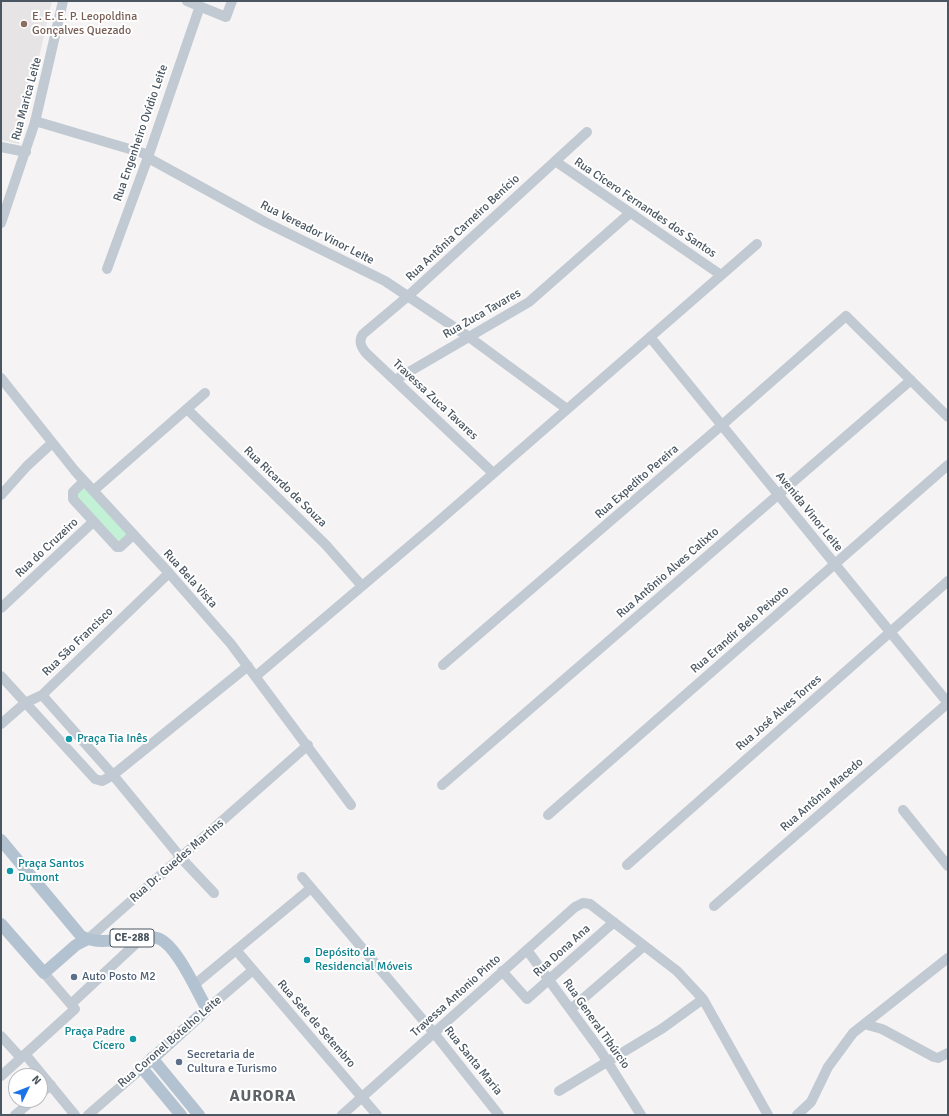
<!DOCTYPE html>
<meta charset="utf-8">
<style>
body{margin:0}
#map{position:relative;width:949px;height:1116px;overflow:hidden;background:#f5f3f3;font-family:Signika,sans-serif}
canvas{display:block}
.frame{position:absolute;inset:0;border:2px solid #4a5661;pointer-events:none}
.north{position:absolute;left:8px;top:1068px;width:40px;height:40px;box-sizing:border-box;background:#fff;border:1px solid #b7bbc0;border-radius:50%;rotate:47deg;font-size:11px;font-weight:700;line-height:16px;text-align:center;color:#4a5661}
.north::after{content:'';display:block;margin:auto;width:14px;height:18px;background:#1a73e8;clip-path:polygon(50% 0,100% 100%,50% 72%,0 100%)}
</style>
<div id="map">
<canvas width="949" height="1116"></canvas>
<div class="frame"></div>
<div class="north">N</div>
</div>
<script>
const context = document.querySelector('canvas').getContext('2d');
context.lineJoin = 'round';
function fill(path, color) { context.fillStyle = color; context.fill(path, 'evenodd'); }
function strokePath(path, color, width, dash) { context.strokeStyle = color; context.lineWidth = width; context.lineCap = dash ? 'butt' : 'round'; context.setLineDash(dash || []); context.stroke(path); }
function label(font, color, halo, rows, align = 'center') {
  context.font = font + ' Signika,sans-serif'; context.lineWidth = 4; context.setLineDash([]); context.textBaseline = 'middle'; context.strokeStyle = halo; context.fillStyle = color; for (const [text, x, y, turn = 0] of rows) {
    context.save(); context.translate(x, y); context.rotate((+turn || 0) * Math.PI / 180); context.textAlign = isNaN(turn) ? turn : align; if (halo) context.strokeText(text, 0, 0); context.fillText(text, 0, 0); context.restore();
  }
}
fill(new Path2D(`
 M1,1H52L19,144L1,140Z`), '#e6e4e5');
fill(new Path2D(`
 M84,487L129,533L119,543L79,501L77,494Z`), '#c3f1d5');
strokePath(new Path2D(`
 M187,1L226,17L232,1
 M35,121L143,153L152,160L265,222L385,281L469,337L567,409
 M1,147L26,152
 M555,161L721,275
 M1,223L35,122L63,1
 M107,269L147,160L200,6
 M650,337L948,703
 M1,378L75,471L169,573L231,644L351,805
 M395,380L529,302L630,213
 M187,409L326,545L362,586
 M493,473L366,353C361,347 358,341 363,334L407,297L587,132
 M84,481L73,492V499L117,547H120L133,535
 M93,491L205,393
 M1,495L27,466L52,443
 M1,608L93,522
 M443,665L722,425L846,316L948,417
 M1,676L95,779L102,781L113,775L248,666
 M256,676L433,526L757,244
 M42,695L113,775L182,859L214,893
 M1,724L25,703L42,695L169,573
 M442,785L911,380
 M903,810L948,866
 M548,815L948,465
 M627,865L948,581
 M302,877L434,1033L499,1115
 M714,906L948,703
 M88,939L308,745
 M236,950L377,1115
 M527,950L600,1050L641,1115
 M502,971L527,999L614,922
 M194,985L311,888
 M71,1004L143,937
 M207,1009L253,970
 M571,1009L644,946
 M864,1024L882,1029L934,1057L938,1058L948,1053
 M1,1036L21,1058
 M25,1054L75,1115
 M1,1076L75,1009L44,973
 M559,1091L663,1028L703,999
 M40,1094L51,1085
 M15,1115L33,1100
 M88,1115L142,1068
 M342,1115L575,907L583,903L590,904L677,971L703,999L768,1115
 M797,1115L811,1102L828,1067L853,1033L948,958`), '#c1cad2', 10);
strokePath(new Path2D(`
 M1,840L81,936C94,943 107,942 120,939C131,937 146,935 157,938C176,943 197,992 207,1009L142,1068L181,1115
 M1,924L44,973L76,945L88,939
 M152,1058L199,1115`), '#b3c2d1', 12);
for (const [x, y, r, color] of [
 [24,24,4,"#8d6e63"],
 [69,739,4,"#0f9aa8"],
 [10,871,4,"#0f9aa8"],
 [307,960,4,"#0f9aa8"],
 [74,977,4,"#5c6f8a"],
 [133,1039,4,"#0f9aa8"],
 [179,1062,4,"#5c6f8a"]
]) { const dot = new Path2D(); dot.arc(x, y, r, 0, 2 * Math.PI); context.fillStyle = color; context.fill(dot); strokePath(dot, '#fff', 1.5); }
for (const [x, y, w] of [
 [132,938,44]
]) { const box = new Path2D(); box.roundRect(x - w / 2, y - 9, w, 18, 3); context.fillStyle = '#fff'; context.fill(box); strokePath(box, '#4a5661', 1); }
label('bold 11px', '#4a5661', null, [
 ["CE-288",132,938]
]);
label('12px', '#785e54', '#fff', [
 ["E. E. E. P. Leopoldina",32,17],
 ["Gonçalves Quezado",32,31]
], 'left');
label('12px', '#4a5661', '#fff', [
 ["Rua Marica Leite",27,99,-75],
 ["Rua Engenheiro Ovídio Leite",141,133,-71],
 ["Rua Cícero Fernandes dos Santos",645,208,34],
 ["Rua Antônia Carneiro Benício",463,228,-43],
 ["Rua Vereador Vinor Leite",317,233,27],
 ["Rua Zuca Tavares",482,314,-30],
 ["Travessa Zuca Tavares",435,400,43],
 ["Rua Expedito Pereira",637,482,-41],
 ["Rua Ricardo de Souza",285,487,44],
 ["Avenida Vinor Leite",809,512,51],
 ["Rua do Cruzeiro",47,548,-43],
 ["Rua Antônio Alves Calixto",668,573,-41],
 ["Rua Bela Vista",190,579,48],
 ["Rua Erandir Belo Peixoto",740,630,-41],
 ["Rua São Francisco",78,642,-44],
 ["Rua José Alves Torres",779,713,-41],
 ["Rua Antônia Macedo",822,795,-41],
 ["Rua Dr. Guedes Martins",177,861,-41],
 ["Rua Dona Ana",562,951,-42],
 ["Travessa Antonio Pinto",456,996,-42],
 ["Rua Sete de Setembro",316,1024,49],
 ["Rua General Tibúrcio",596,1024,55],
 ["Rua Coronel Botelho Leite",170,1042,-41],
 ["Rua Santa Maria",473,1061,51]
]);
label('12px', '#0d838f', '#fff', [
 ["Praça Tia Inês",77,739],
 ["Praça Santos",18,864],
 ["Dumont",18,878],
 ["Depósito da",315,953],
 ["Residencial Móveis",315,967],
 ["Praça Padre",125,1032,"right"],
 ["Cícero",125,1046,"right"]
], 'left');
label('12px', '#4e5e75', '#fff', [
 ["Auto Posto M2",82,977],
 ["Secretaria de",187,1055],
 ["Cultura e Turismo",187,1069]
], 'left');
context.letterSpacing = '1px';
label('bold 16px', '#5f6368', '#fff', [
 ["AURORA",263,1097]
]);
context.letterSpacing = '0px';
</script>
